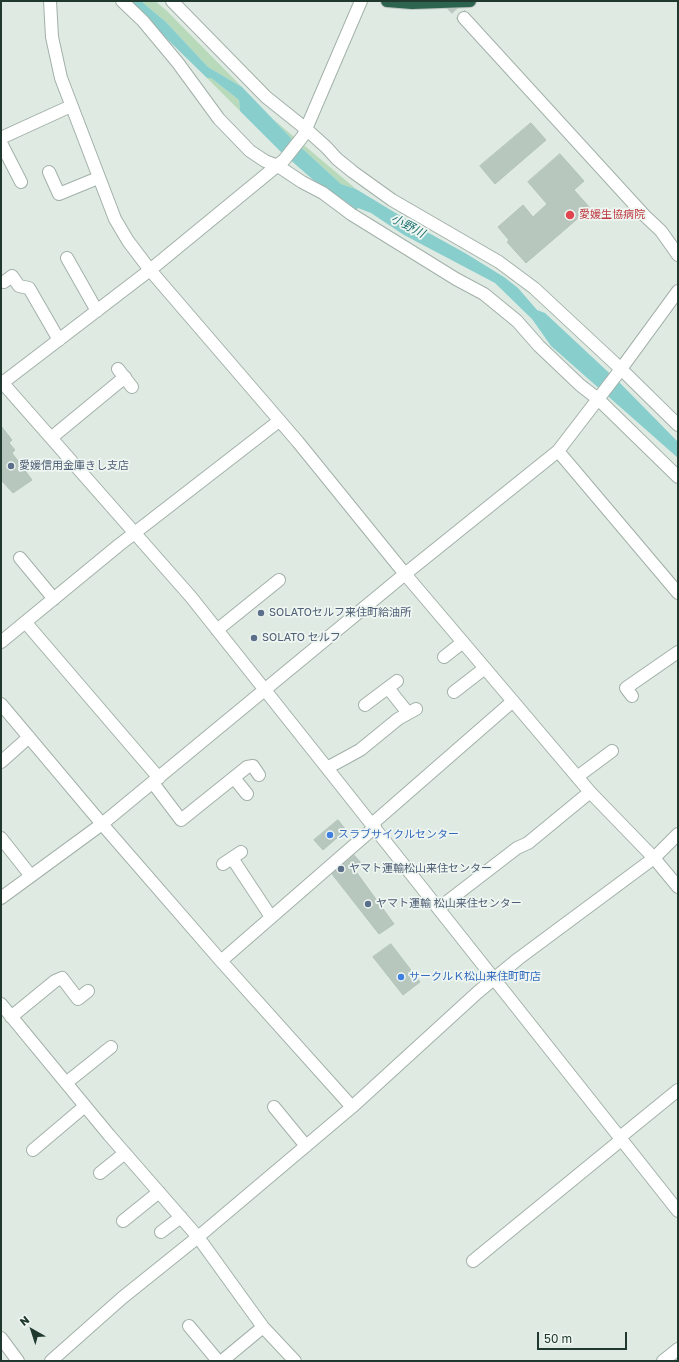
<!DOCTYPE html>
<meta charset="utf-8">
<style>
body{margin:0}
#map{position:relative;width:679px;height:1362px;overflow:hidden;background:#dfeae3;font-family:"Golos Text",sans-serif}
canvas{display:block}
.frame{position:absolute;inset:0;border:2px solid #20392e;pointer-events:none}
.north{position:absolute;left:12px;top:1310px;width:40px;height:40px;-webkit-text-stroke:3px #eff6f1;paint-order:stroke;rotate:321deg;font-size:11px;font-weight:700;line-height:16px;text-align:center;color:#20392e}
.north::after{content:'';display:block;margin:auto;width:14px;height:18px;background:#20392e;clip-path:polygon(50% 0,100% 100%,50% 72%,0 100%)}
.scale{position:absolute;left:537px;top:1332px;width:90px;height:18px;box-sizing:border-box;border:2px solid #20392e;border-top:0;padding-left:5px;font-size:12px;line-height:14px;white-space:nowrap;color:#20392e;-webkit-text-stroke:3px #eff6f1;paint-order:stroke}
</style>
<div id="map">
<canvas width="679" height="1362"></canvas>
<div class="frame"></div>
<div class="north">N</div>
<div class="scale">50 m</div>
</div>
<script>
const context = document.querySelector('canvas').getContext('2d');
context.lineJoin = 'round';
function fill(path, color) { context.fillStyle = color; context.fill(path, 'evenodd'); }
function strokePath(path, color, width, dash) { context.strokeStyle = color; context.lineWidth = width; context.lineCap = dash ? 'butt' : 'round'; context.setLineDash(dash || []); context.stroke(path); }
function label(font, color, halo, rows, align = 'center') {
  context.font = font + ' "Golos Text","Noto Sans JP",sans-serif'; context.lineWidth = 3.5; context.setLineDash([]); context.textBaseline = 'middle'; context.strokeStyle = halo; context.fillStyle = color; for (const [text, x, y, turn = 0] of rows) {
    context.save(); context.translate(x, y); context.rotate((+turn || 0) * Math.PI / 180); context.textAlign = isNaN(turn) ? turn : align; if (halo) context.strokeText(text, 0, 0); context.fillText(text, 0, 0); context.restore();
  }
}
fill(new Path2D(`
 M141,1H155L166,10L242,87L208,67L166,22Z
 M207,78H211L239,100L240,111Z
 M273,119L356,189L341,184L292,139Z`), '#b8dabb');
fill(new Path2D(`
 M128,1H141L166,22L208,67L242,87L292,139L341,184L356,189L427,232L465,253L504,277L518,288L537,310L545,313L621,384L678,442V458L551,346L532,319L495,283L404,235L371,213L358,208L355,211L318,184L280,151L240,111L239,100L211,78H207Z`), '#88cecd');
const building = new Path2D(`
 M531,123L546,140L495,184L480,166Z
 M560,154L584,181L574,190L590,208L526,263L507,242L509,240L498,227L523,205L533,217L547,204L528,182Z
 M1,426L12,440L9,443L15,450L12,453L32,480L13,493L1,480Z
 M338,820L346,830L323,850L314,840Z
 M354,855L361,863L354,869L394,924L379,934L332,874Z
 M391,944L420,982L403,995L373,957Z`);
fill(building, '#b7c7be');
strokePath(building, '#b1c3b9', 1);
strokePath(new Path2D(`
 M448,1L464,18`), '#b9c7bf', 12, [12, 6]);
const minor = new Path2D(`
 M50,1L52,37L61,78L115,219L128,241L150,270L298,442L405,574L590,792L654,858L678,887
 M122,1L143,21L178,63L219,119L250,151L265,161L278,166L302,182L323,193L351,214L456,279L484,294L517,321L539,346L580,385L598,399L678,477
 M172,1L266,97L306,129L326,147L337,159L353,172L392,200L499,262L534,288L621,369L678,425
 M464,18L644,215L661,231L678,255
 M1,138L71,106
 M1,143L21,182
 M49,172L59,194L98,178
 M67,258L97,311
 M4,282L12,276L19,286L29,288L59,340
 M118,369L132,387
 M1,381L191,597L327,768L678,1211
 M1,384L150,270L284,160L303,136L361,1
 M51,438L125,377
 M558,451L678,593
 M20,558L54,599
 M26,623L159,778
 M217,630L279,580
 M1,642L119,545L279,421
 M444,657L463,642
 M388,688L408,713
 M454,692L485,668
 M632,696L626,688L678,652
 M1,704L102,824L221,961L352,1107
 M365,705L397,681
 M1,762L29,737
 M327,768L360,750L398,719L416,709
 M577,777L612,751
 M234,778L247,794
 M153,783L181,820L247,767L253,766L259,775
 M372,824L513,701
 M1,838L31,876
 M232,858L271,917
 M223,864L241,852
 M1,898L102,824L405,574L558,451L618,373L678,291
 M439,908L517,848L528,843L590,792
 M221,961L375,827
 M1,1004L109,1135L198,1237L263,1327L295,1361
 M11,1017L55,981L62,978L78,999L88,991
 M66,1083L111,1047
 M274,1107L306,1146
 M619,1138L678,1090
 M33,1150L85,1106
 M100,1173L125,1153
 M123,1221L159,1192
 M161,1232L181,1217
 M473,1261L621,1140
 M189,1326L218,1361
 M1,1338L18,1361
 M51,1361L122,1298L198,1237L352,1107L478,992L518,959L654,858L678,834
 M222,1361L263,1327
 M663,1361L678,1349`);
const highway = new Path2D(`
 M387,1L412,3L470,1`);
strokePath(minor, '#a2b1a9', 14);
strokePath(highway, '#bcc4c0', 14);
strokePath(minor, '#fff', 12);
strokePath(highway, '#2d6450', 12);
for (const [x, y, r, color] of [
 [570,215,5,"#e0444e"],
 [11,466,4,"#5c6f8a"],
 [261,613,4,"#5c6f8a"],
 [254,638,4,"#5c6f8a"],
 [330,835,4,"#3f7fe0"],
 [341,869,4,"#5c6f8a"],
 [368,904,4,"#5c6f8a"],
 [401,977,4,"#3f7fe0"]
]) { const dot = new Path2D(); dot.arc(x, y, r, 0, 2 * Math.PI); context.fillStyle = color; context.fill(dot); strokePath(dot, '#eff6f1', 1.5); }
label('11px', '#be3a42', '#eff6f1', [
 ["愛媛生協病院",579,215]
], 'left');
label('11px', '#4e5e75', '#eff6f1', [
 ["愛媛信用金庫きし支店",19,466],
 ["SOLATOセルフ来住町給油所",269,613],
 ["SOLATO セルフ",262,638],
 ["ヤマト運輸松山来住センター",349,869],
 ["ヤマト運輸 松山来住センター",376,904]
], 'left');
label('11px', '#366cbe', '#eff6f1', [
 ["スラブサイクルセンター",338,835],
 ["サークルＫ松山来住町町店",409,977]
], 'left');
label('italic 12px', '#1d7272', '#eff6f1', [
 ["小野川",408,226,28]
]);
</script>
